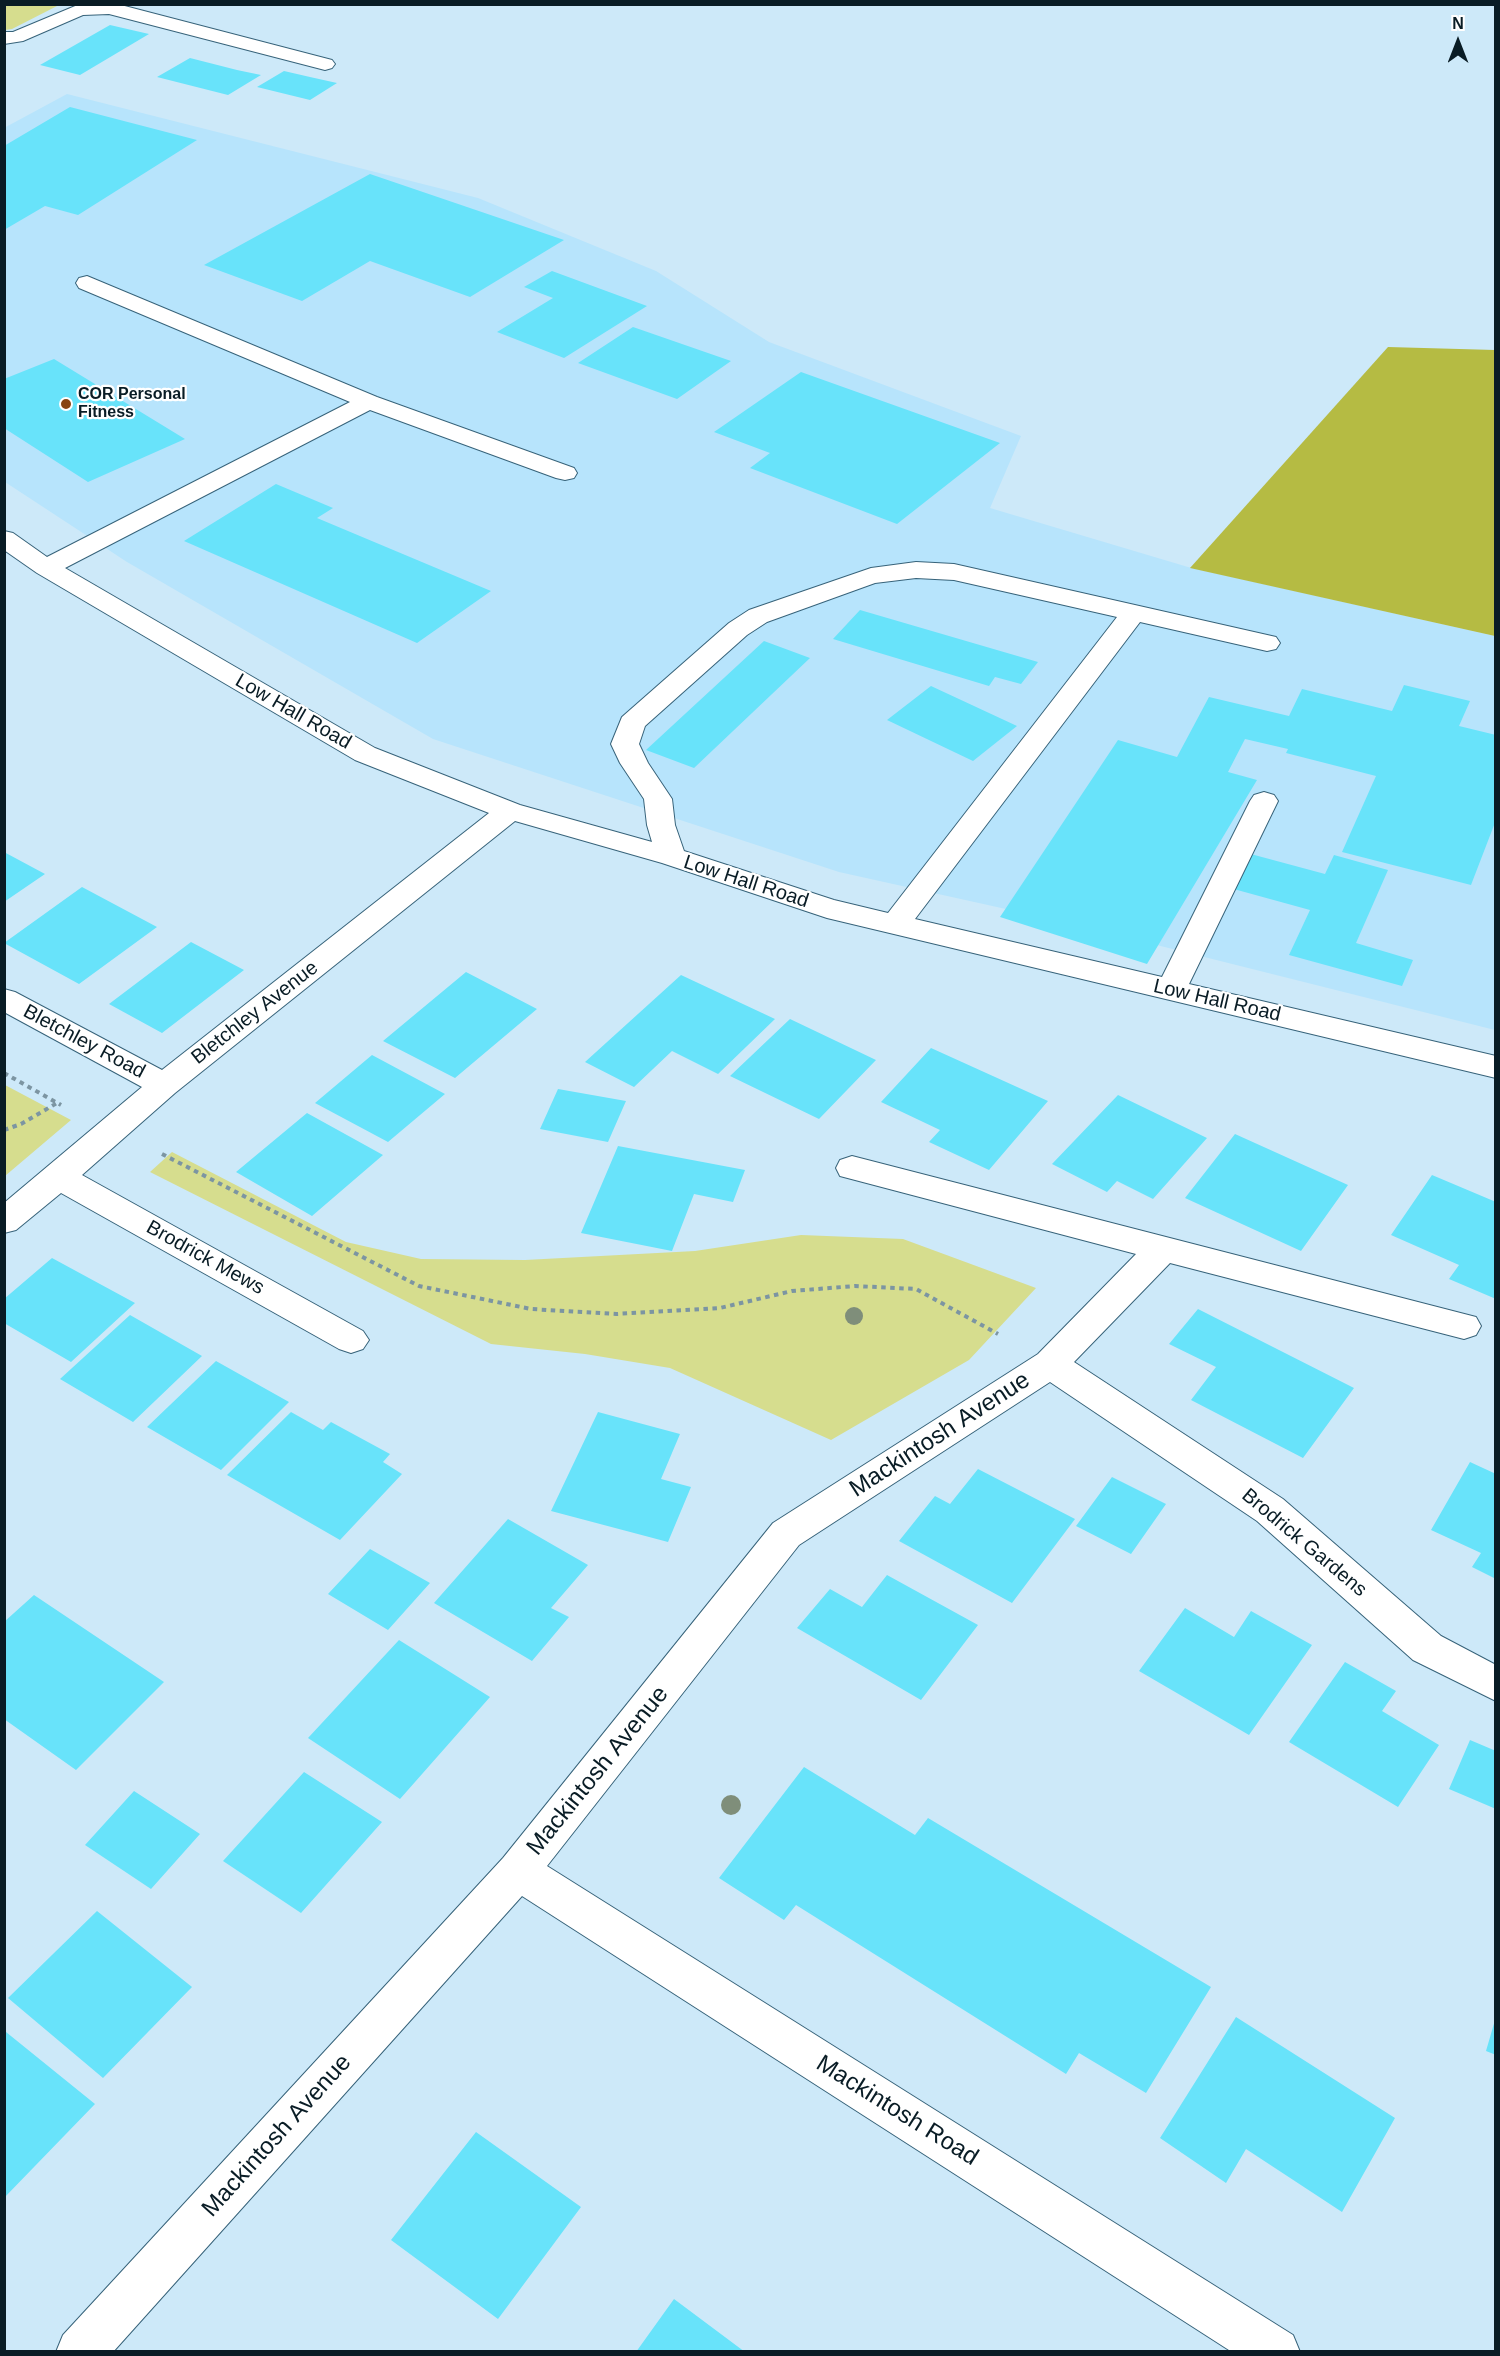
<!DOCTYPE html>
<style>
body{margin:0}
#map{position:relative;width:1500px;height:2356px;overflow:hidden;background:#cde9f9;font-family:Arial,sans-serif}
canvas{display:block}
.frame{position:absolute;inset:0;border:6px solid #091c25;pointer-events:none}
.north{position:absolute;left:1428px;top:12px;width:60px;height:60px;-webkit-text-stroke:4px #fff;paint-order:stroke;rotate:0deg;font-size:16px;font-weight:700;line-height:24px;text-align:center;color:#091c25}
.north::after{content:'';display:block;margin:auto;width:21px;height:27px;background:#091c25;clip-path:polygon(50% 0,100% 100%,50% 72%,0 100%)}
</style>
<div id="map">
<canvas width="1500" height="2356"></canvas>
<div class="frame"></div>
<div class="north">N</div>
</div>
<script>
const g = document.querySelector('canvas').getContext('2d');
g.lineJoin = 'round';
function fillPath(path, color) {
  g.fillStyle = color;
  g.fill(path, 'evenodd');
}
function stroke(path, color, width, dash) {
  g.strokeStyle = color;
  g.lineWidth = width;
  g.lineCap = dash ? 'butt' : 'round';
  g.setLineDash(dash || []);
  g.stroke(path);
}
function drawText(font, color, halo, rows, align = 'center') {
  g.font = font + ' Arial,sans-serif';
  g.lineWidth = 4.5;
  g.setLineDash([]);
  g.textBaseline = 'middle';
  g.strokeStyle = halo;
  g.fillStyle = color;
  for (const [text, x, y, turn = 0] of rows) {
    g.save();
    g.translate(x, y);
    g.rotate((+turn || 0) * Math.PI / 180);
    g.textAlign = isNaN(turn) ? turn : align;
    if (halo) g.strokeText(text, 0, 0);
    g.fillText(text, 0, 0);
    g.restore();
  }
}
fillPath(new Path2D(`
 M67 94 478 198 656 271 769 342 1021 436 990 508 1188 567 1495 636V1030L1069 923 839 872 433 739 127 562 5 482 4 128Z`), '#b7e4fc');
fillPath(new Path2D(`
 M5 4H59V5L12 29 5 30Z
 M5 1085 71 1120 5 1176Z
 M172 1152 346 1242 421 1259 525 1260 695 1251 801 1235 903 1239 1036 1288 969 1360 831 1440 670 1368 585 1354 491 1344 150 1172Z`), '#d6dd8e');
fillPath(new Path2D(`
 M1388 347 1495 350V636L1190 568Z`), '#b5bb43');
fillPath(new Path2D(`
 M110 25 149 34 80 75 40 65Z
 M190 58 237 70 261 75 228 95 157 77Z
 M284 71 310 77 337 83 310 100 257 87Z
 M70 107 197 140 78 215 45 206 4 230V146Z
 M370 174 564 240 470 297 370 261 302 301 204 265Z
 M552 271 647 306 564 358 497 332 553 298 524 287Z
 M633 327 731 361 677 399 578 363Z
 M54 359 185 439 88 482 4 428V379Z
 M801 372 1000 443 897 524 750 468 770 453 714 432Z
 M276 484 333 508 317 518 491 591 417 643 184 541Z
 M860 610 1038 662 1021 684 995 677 989 686 833 639Z
 M764 641 810 658 694 768 646 750Z
 M1404 685 1470 701 1459 726 1496 735V820L1471 885 1342 852 1376 776 1286 753 1288 749 1245 739 1228 772 1257 780 1147 964 1000 917 1118 740 1177 757 1209 697 1289 716 1302 689 1392 711Z
 M931 686 1017 726 973 761 887 720Z
 M4 852 45 874 4 902Z
 M1247 853 1325 874 1334 855 1388 870 1356 943 1413 960 1402 986 1289 955 1310 910 1230 888Z
 M82 887 157 927 79 984 4 943Z
 M191 942 244 970 162 1033 109 1004Z
 M466 972 537 1009 455 1078 383 1041Z
 M681 975 775 1019 718 1074 672 1051 634 1087 585 1062Z
 M790 1019 876 1060 819 1119 730 1076Z
 M931 1048 1048 1101 989 1170 929 1142 940 1130 881 1102Z
 M372 1055 445 1094 388 1142 315 1103Z
 M558 1089 626 1101 608 1142 540 1129Z
 M1118 1095 1207 1138 1153 1199 1117 1181 1107 1192 1052 1164Z
 M307 1113 383 1155 312 1216 236 1172Z
 M1235 1134 1348 1185 1301 1251 1185 1198Z
 M618 1146 745 1170 733 1202 694 1194 672 1251 581 1233Z
 M1432 1175 1496 1202V1299L1449 1279 1459 1265 1391 1235Z
 M52 1258 135 1303 71 1362 4 1323V1299Z
 M1198 1309 1354 1388 1303 1458 1191 1400 1216 1367 1169 1344Z
 M130 1315 202 1356 133 1422 60 1379Z
 M216 1361 289 1402 221 1470 147 1427Z
 M291 1412 323 1430 331 1422 390 1454 383 1462 402 1474 340 1540 227 1475Z
 M598 1412 680 1434 661 1479 691 1487 668 1542 551 1511Z
 M1470 1462 1496 1474V1579L1472 1567 1481 1553 1431 1530Z
 M978 1469 1075 1519 1012 1603 899 1541 935 1496 950 1504Z
 M1112 1477 1166 1504 1131 1554 1076 1526Z
 M508 1519 588 1565 551 1608 569 1617 532 1661 434 1603Z
 M370 1549 430 1583 388 1630 328 1594Z
 M887 1575 978 1625 921 1700 797 1628 830 1589 862 1607Z
 M34 1595 164 1682 76 1770 4 1719V1622Z
 M1185 1608 1234 1637 1251 1611 1312 1645 1249 1735 1139 1671Z
 M399 1640 490 1697 400 1799 308 1738Z
 M1345 1662 1396 1691 1382 1711 1439 1745 1398 1807 1289 1742Z
 M1470 1740 1496 1751V1809L1449 1789Z
 M804 1767 915 1835 928 1818 1211 1987 1146 2093 1079 2053 1066 2074 796 1905 784 1920 719 1878Z
 M304 1772 382 1822 301 1913 223 1861Z
 M134 1791 200 1834 151 1889 85 1845Z
 M97 1911 192 1987 103 2078 8 1998Z
 M1236 2017 1395 2118 1342 2212 1246 2149 1226 2183 1160 2138Z
 M1495 2020H1496V2055L1486 2051Z
 M6 2032 95 2104 4 2198V2033Z
 M476 2132 581 2207 498 2319 391 2240Z
 M674 2299 745 2352H636Z`), '#68e3fa');
const minor = new Path2D(`
 M80 4H117L332 60 335 64 332 68 325 70 109 14 83 15 23 41 4 44V32H13Z
 M87 276 377 397 574 468 577 473 574 478 565 480 556 478 370 410 65 568 375 748 520 805 652 842 647 825 644 799 620 763 611 744 622 717 729 623 749 610 871 568 916 562 954 564 1276 637 1280 643 1276 649 1267 651 1140 622 915 919 1162 977 1250 801 1254 795 1264 792 1274 795 1278 801 1189 984 1496 1056V1078L827 918 662 863 515 821 175 1093 82 1175 363 1331 369 1340 363 1349 351 1353 339 1349 61 1193 16 1230 4 1233V1203L142 1087 4 1012V989L15 992 162 1070 489 813 355 760 37 573 4 550V531L13 533 47 557 350 402 79 288 76 283 79 278ZM916 578 954 580 1117 617 888 913 834 900 684 851 675 825 672 799 648 763 639 744 645 726 747 635 767 622 875 583Z
 M852 1156 1476 1317 1481 1326 1476 1335 1464 1339 1170 1263 1074 1362 1283 1499 1441 1636 1496 1665V1701L1413 1660 1257 1521 1050 1382 799 1545 547 1866 1293 2335 1300 2352H1232L522 1896 113 2352H56L63 2335 503 1858 773 1523 1038 1354 1136 1254 840 1176 836 1168 840 1160Z`);
stroke(minor, '#37637a', 2);
stroke(new Path2D(`
 M4 1073 61 1105
 M4 1130 21 1124 57 1103
 M162 1154 419 1286 531 1309 616 1314 720 1308 792 1291 855 1286 916 1289 998 1334`), '#7c95a2', 4, [4.5, 4.5]);
fillPath(minor, '#fff');
g.fillStyle = '#7f8e7a';
for (const [x, y, r] of [
 [854,1316,9],
 [731,1805,10]
]) {
  g.beginPath();
  g.arc(x, y, r, 0, 2 * Math.PI);
  g.fill();
}
for (const [x, y, r, color] of [
 [66,404,6,"#884514"]
]) {
  const dot = new Path2D();
  dot.arc(x, y, r, 0, 2 * Math.PI);
  g.fillStyle = color;
  g.fill(dot);
  stroke(dot, '#fff', 2);
}
drawText('bold 16px', '#091c25', '#fff', [
 ["COR Personal",78,395],
 ["Fitness",78,413]
], 'left');
drawText('20px', '#091c25', '#fff', [
 ["Low Hall Road",293,712,30],
 ["Low Hall Road",746,882,18],
 ["Low Hall Road",1217,1001,13],
 ["Bletchley Avenue",255,1013,-38],
 ["Bletchley Road",84,1042,28],
 ["Brodrick Mews",205,1258,29],
 ["Brodrick Gardens",1304,1543,40]
]);
drawText('24px', '#091c25', '#fff', [
 ["Mackintosh Avenue",940,1435,-33],
 ["Mackintosh Avenue",598,1771,-51],
 ["Mackintosh Road",897,2111,32],
 ["Mackintosh Avenue",277,2136,-48]
]);
</script>
